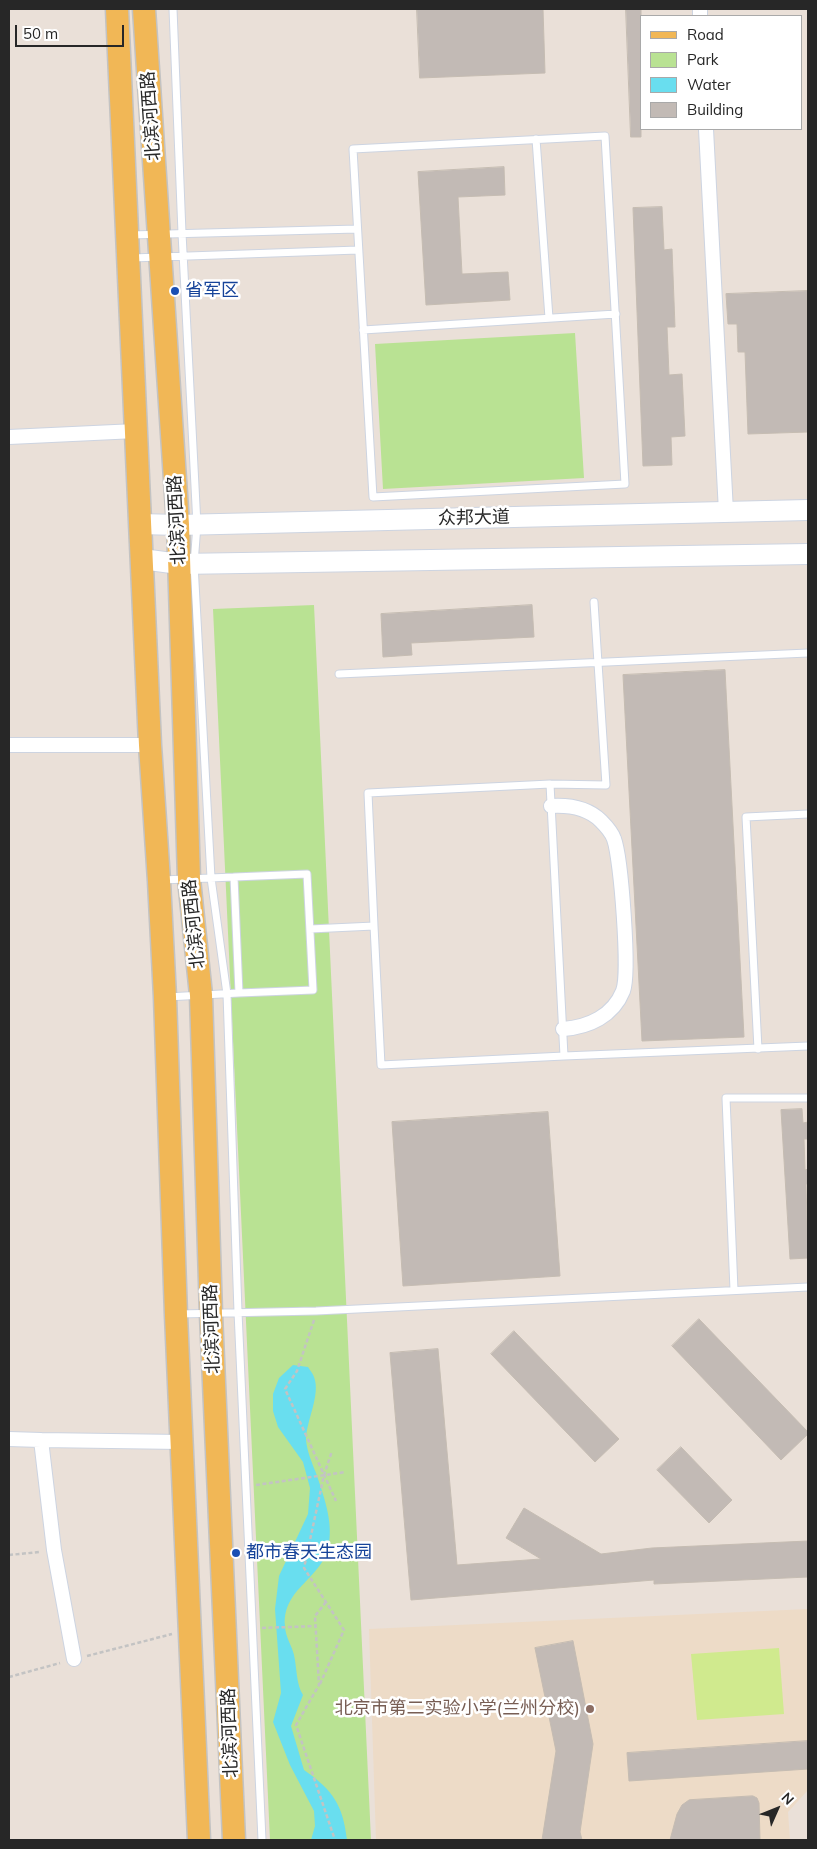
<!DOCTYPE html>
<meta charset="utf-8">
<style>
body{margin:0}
#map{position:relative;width:817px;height:1849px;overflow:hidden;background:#eae0d8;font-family:Mulish,sans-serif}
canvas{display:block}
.frame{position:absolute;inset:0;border:10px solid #272727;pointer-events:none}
.legend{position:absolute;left:640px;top:15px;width:162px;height:115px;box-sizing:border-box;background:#fff;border:1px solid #a9a9a9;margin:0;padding:6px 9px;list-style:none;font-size:15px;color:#272727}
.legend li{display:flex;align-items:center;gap:10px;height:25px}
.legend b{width:25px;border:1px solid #a9a9a9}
.north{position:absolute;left:752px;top:1784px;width:50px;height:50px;-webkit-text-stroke:4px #fff;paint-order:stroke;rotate:46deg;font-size:14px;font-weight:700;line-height:20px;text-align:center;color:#272727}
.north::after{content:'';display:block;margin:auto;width:18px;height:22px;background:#272727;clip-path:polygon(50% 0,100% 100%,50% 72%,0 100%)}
.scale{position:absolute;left:15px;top:25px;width:109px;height:22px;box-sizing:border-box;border:2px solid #272727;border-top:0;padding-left:6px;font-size:15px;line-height:18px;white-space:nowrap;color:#272727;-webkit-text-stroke:4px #fff;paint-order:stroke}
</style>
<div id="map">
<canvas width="817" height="1849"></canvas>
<div class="frame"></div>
<ul class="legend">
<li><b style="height:6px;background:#f1b756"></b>Road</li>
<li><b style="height:14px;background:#b9e293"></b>Park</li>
<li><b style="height:14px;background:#69deef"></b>Water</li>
<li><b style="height:14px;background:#c2bab5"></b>Building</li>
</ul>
<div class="north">N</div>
<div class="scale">50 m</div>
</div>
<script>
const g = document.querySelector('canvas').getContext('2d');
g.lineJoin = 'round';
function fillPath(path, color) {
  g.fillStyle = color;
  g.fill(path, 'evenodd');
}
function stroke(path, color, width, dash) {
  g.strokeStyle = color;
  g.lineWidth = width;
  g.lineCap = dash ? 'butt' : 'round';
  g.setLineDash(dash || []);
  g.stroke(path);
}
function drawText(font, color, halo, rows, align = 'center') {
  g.font = font + ' Mulish,"Noto Sans SC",sans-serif';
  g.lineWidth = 5;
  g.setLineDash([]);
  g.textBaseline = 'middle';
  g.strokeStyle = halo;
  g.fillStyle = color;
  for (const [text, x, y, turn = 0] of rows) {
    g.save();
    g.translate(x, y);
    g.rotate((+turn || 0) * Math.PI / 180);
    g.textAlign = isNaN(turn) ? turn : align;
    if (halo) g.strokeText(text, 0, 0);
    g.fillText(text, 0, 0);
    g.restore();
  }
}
fillPath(new Path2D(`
 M808 1609V1790L788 1812 790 1840H376L369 1629Z`), '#eddbc7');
fillPath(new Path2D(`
 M575 333 584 478 383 489 375 344Z
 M314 605 371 1840H270L213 609Z`), '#b9e293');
fillPath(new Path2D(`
 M779 1648 784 1714 697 1720 691 1654Z`), '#d0ea8e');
fillPath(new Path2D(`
 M293 1365 308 1367C310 1370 313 1374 314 1377 321 1395 306 1421 306 1440 307 1451 312 1463 316 1473 323 1494 333 1520 329 1543 324 1579 282 1587 285 1626 285 1636 292 1646 294 1655 297 1668 296 1684 303 1695L291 1726 304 1770C333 1790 343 1805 347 1840H311L315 1826 314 1811 290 1765 273 1722 281 1693 275 1609 279 1576 308 1514 310 1488 303 1462 278 1427 273 1411V1394L279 1378Z`), '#69deef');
const building = new Path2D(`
 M417 9H543L545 73 420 78Z
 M626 9H641V137H631Z
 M504 167 505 195 458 197 462 274 508 272 510 300 426 305 418 172Z
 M662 207 664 250 672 249 675 327H667L669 375 682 374 685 436 671 437 672 465 643 466 633 208Z
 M807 291 808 432 748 434 745 352H738L737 324H728L726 294Z
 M532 605 534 637 411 643 412 655 383 657 381 614Z
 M725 670 744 1037 642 1041 623 675Z
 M802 1109 803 1123 808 1122V1139H804L805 1170 808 1169V1184H806L808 1258 790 1259 781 1110Z
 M548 1112 560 1276 403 1286 392 1122Z
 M699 1319 808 1432V1434L781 1460 672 1346Z
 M514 1331 619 1439 595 1462 491 1354Z
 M438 1349 457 1565 541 1559 506 1538 524 1508 601 1554 652 1548 808 1541V1577L654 1584V1580L411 1600 390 1353Z
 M681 1447 732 1500 709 1523 657 1470Z
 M573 1641 593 1744 580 1832 582 1840H542L556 1751 535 1648Z
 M808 1741V1769L629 1781 627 1753Z
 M753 1796 757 1798 759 1803 760 1840H670L677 1814 682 1805 689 1800Z`);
fillPath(building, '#c2bab5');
stroke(building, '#c5bcb2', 1);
const lane = new Path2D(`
 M173 9 182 233 197 525 194 564 211 878 227 994 238 1312 262 1840
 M605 136 625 484 373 497 353 149Z
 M536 139 549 318
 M130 235 357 229
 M132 258 358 250
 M363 330 616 314
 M339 674 808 653
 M550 784 606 785 594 602
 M307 874 313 990 239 993 234 877Z
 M162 880 234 877
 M310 929 374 926 381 1065 564 1056 550 784 368 793 374 926
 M167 997 239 993
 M758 1049 746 817 808 814
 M564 1056 808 1046
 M734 1290 726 1098H808
 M179 1314 316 1311 808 1287`);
const street = new Path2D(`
 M700 9V16
 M706 129 726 512
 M9 437 136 431
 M9 745H150
 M551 806C568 805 588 808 601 821 605 825 612 833 614 839 621 858 630 973 623 991 613 1016 589 1027 563 1029
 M9 1439 41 1440
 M74 1659 54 1550 41 1440 181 1442`);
const secondary = new Path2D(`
 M140 524 178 525 808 510
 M142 559 179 564 808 554`);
const primary = new Path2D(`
 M117 9 150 745 159 881 165 997 176 1315 199 1840
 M144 9 178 525 189 879 201 995 211 1314 234 1840`);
stroke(lane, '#cdd4e1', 9);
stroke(street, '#cdd4e1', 16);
stroke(secondary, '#cdd4e1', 22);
stroke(primary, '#c3c3c3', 25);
stroke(new Path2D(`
 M314 1320 297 1371 285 1389 336 1501
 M256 1485 346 1472
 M9 1555 40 1552
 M326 1602 315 1616 319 1685 296 1725 335 1840
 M262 1628 316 1626
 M87 1656 172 1634
 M9 1677 60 1663
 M320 1684 344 1630 304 1568 324 1475 332 1451`), '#c3c3c3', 2.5, [4, 2.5]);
stroke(lane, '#fff', 7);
stroke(street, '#fff', 14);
stroke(secondary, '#fff', 20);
stroke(primary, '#f1b756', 22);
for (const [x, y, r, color] of [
 [175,291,5,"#1a4fb4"],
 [236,1553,5,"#1a4fb4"],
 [590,1709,5,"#8d6e63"]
]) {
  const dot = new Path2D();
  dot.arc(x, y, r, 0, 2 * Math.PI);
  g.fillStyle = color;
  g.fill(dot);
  stroke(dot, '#fff', 2);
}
drawText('18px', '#272727', '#fff', [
 ["北滨河西路",151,116,-94],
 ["众邦大道",474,518,-1],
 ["北滨河西路",177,520,-93],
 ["北滨河西路",194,924,-96],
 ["北滨河西路",212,1329,-92],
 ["北滨河西路",230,1733,-92]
]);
drawText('18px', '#164399', '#fff', [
 ["省军区",185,291],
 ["都市春天生态园",246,1553]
], 'left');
drawText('18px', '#785e54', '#fff', [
 ["北京市第二实验小学(兰州分校)",580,1709]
], 'right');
</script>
